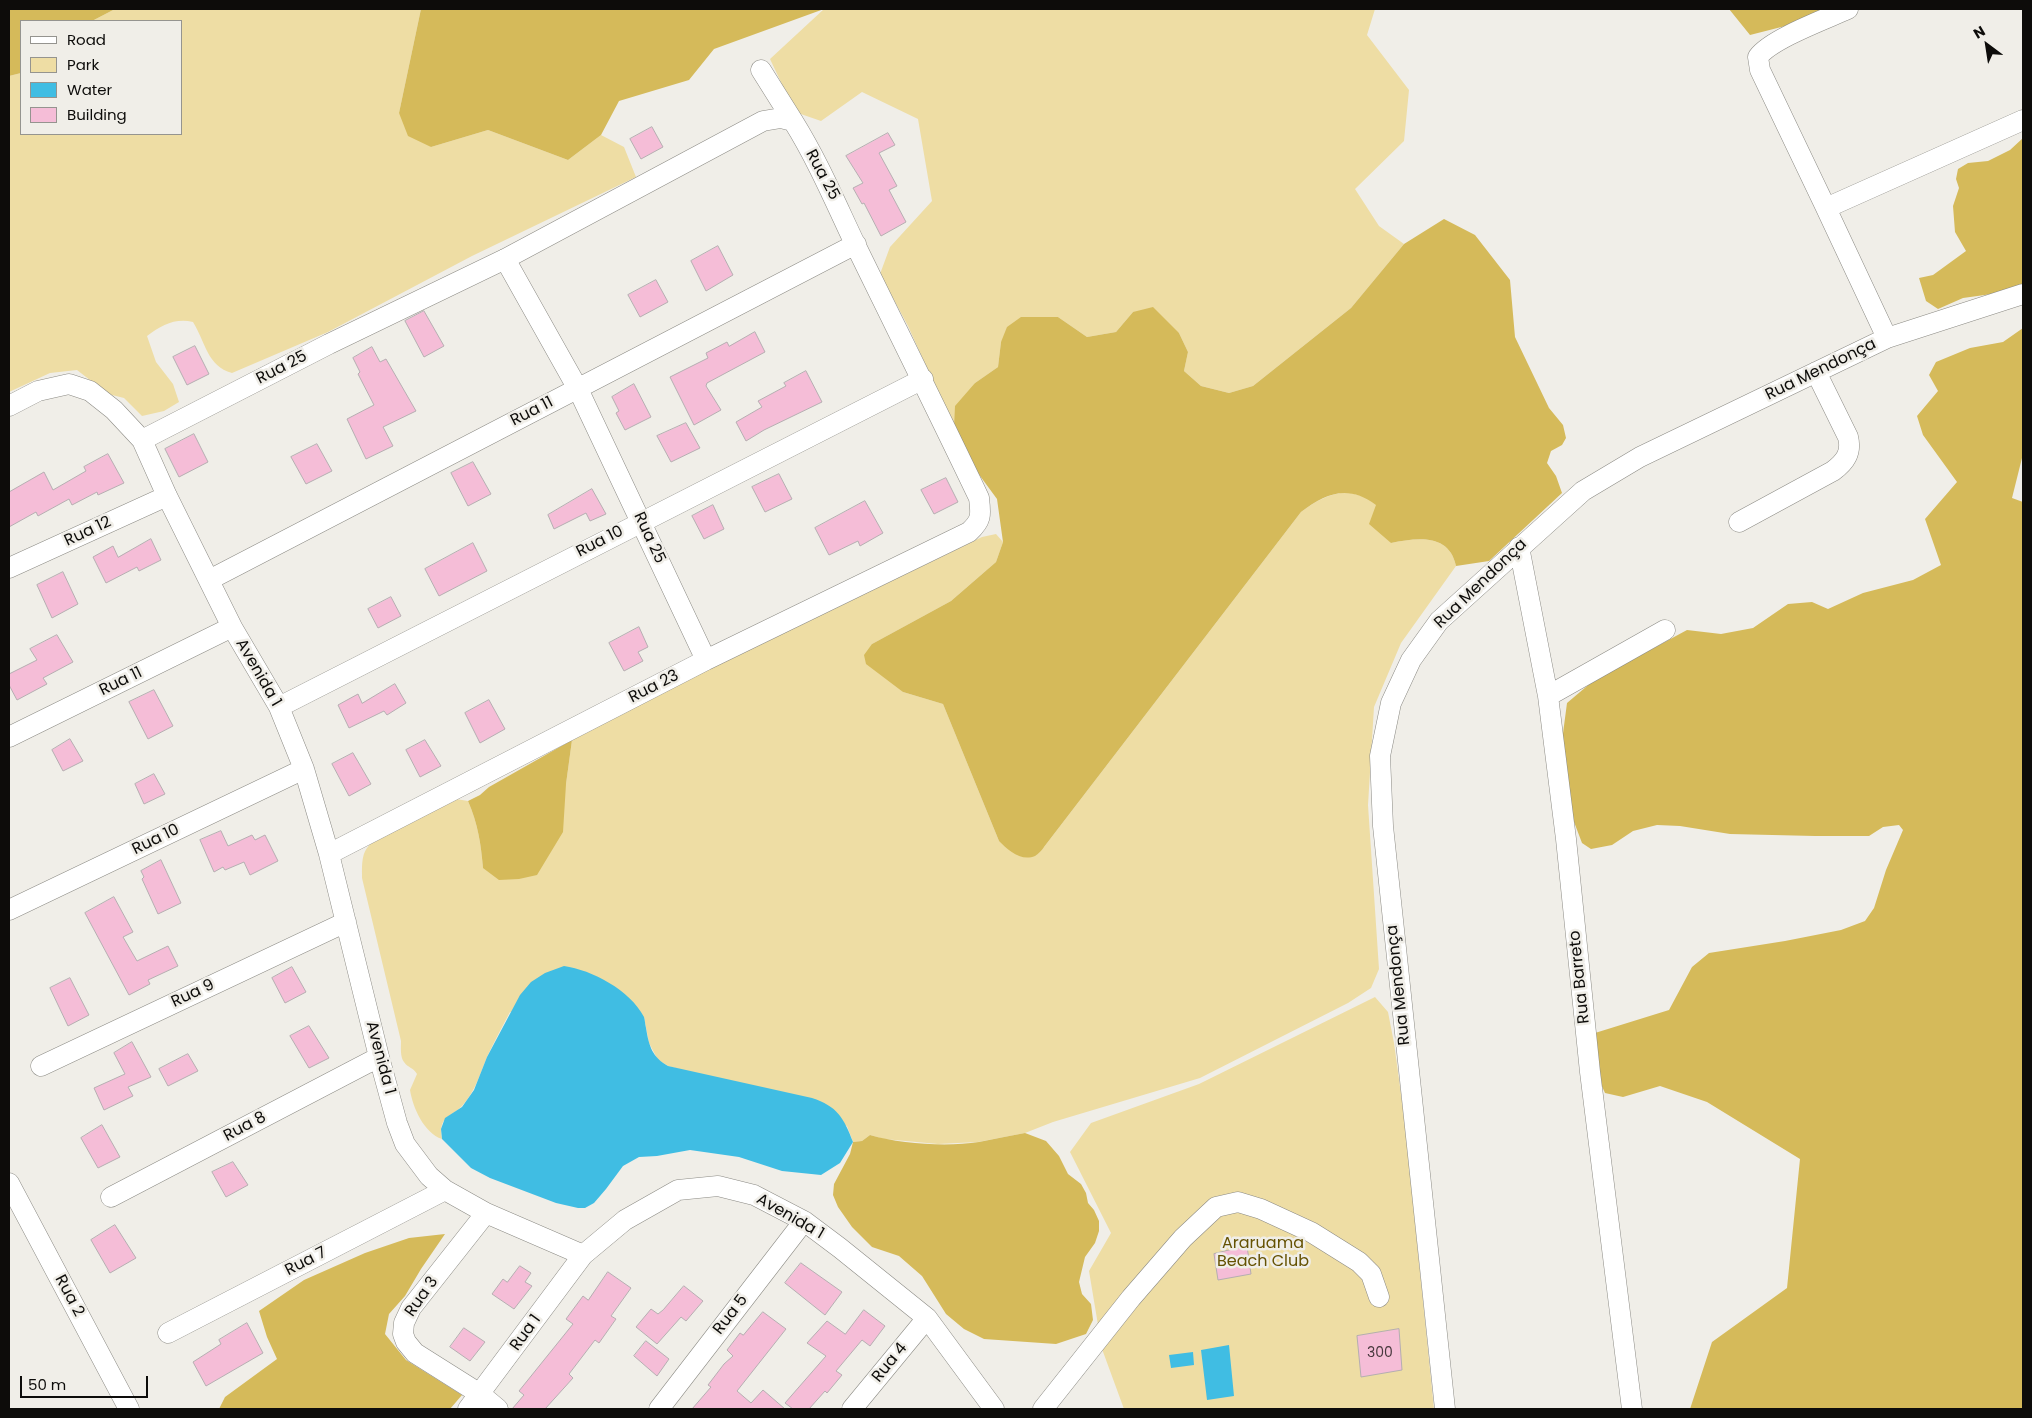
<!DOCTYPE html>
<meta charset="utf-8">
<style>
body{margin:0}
#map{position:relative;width:2032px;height:1418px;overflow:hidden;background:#f0eee8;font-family:Poppins,sans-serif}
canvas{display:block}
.frame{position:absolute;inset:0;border:10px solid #0d0c0a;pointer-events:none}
.legend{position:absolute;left:20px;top:20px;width:162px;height:115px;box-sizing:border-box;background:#f0eee8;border:1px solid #95948f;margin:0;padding:6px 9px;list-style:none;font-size:15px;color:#0d0c0a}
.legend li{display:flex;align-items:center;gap:10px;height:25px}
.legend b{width:25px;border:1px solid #95948f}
.north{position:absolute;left:1962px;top:20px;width:50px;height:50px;-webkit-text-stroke:4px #f0eee8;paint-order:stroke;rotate:329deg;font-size:14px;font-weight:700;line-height:20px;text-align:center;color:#0d0c0a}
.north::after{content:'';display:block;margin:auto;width:18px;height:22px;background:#0d0c0a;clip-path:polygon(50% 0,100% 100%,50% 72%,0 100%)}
.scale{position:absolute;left:20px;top:1376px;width:128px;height:22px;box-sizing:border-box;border:2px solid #0d0c0a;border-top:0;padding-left:6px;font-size:15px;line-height:18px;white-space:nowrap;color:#0d0c0a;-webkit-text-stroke:4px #f0eee8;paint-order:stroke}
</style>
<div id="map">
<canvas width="2032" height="1418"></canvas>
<div class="frame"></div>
<ul class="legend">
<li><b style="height:6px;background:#fff"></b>Road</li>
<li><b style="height:14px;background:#eedda4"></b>Park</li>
<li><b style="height:14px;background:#40bde3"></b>Water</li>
<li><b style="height:14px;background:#f5bdd7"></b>Building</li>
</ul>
<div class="north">N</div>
<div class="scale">50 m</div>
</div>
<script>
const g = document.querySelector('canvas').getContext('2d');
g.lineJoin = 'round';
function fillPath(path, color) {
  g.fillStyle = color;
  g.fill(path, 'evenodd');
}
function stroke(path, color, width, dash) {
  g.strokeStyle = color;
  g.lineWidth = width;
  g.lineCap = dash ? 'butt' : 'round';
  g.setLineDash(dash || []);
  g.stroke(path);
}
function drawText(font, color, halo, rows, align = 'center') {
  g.font = font + ' Poppins,sans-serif';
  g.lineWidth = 5;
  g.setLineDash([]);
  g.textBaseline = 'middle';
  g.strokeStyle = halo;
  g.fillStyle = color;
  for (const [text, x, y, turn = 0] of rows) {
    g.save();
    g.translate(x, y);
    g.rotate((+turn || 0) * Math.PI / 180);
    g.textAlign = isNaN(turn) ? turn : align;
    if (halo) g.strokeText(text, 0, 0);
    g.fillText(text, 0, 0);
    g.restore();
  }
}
fillPath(new Path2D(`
 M115 9H421L399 113 431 147 488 130 568 160 601 135 624 147 636 177 472 256 328 332 232 373C207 366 206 343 193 322 175 318 162 325 147 336L156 362 173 384 179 402 164 411 142 416 124 398 108 394 77 370 50 373 9 392V76L21 73V134H181V21H92Z
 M824 9H1375L1367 35 1409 90 1404 141 1355 189 1379 226 1404 244 1351 308 1253 386 1229 393 1201 386 1184 371 1188 352 1179 333 1133 312 1116 332 1087 337 1058 317 1001 342 998 367 975 383 954 428 908 326 880 274 890 247 932 201 918 119 862 92 821 121 795 112 770 59Z
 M1347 492 1366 497 1376 504 1391 543C1417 538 1449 533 1456 566L1401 643 1374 707 1368 805 1379 969 1371 988 1348 1003 1200 1078 1053 1122 1025 1133 978 1142 938 1144 884 1139 870 1135 862 1141 853 1142 847 1126 701 1075 668 1066 658 1060 649 1043 644 1017 510 1012C502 1027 494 1042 487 1057 480 1074 475 1092 462 1106 450 1118 438 1116 442 1139 424 1133 413 1108 410 1090L417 1074C413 1067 408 1068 404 1062 400 1057 401 1047 401 1041L362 878C362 869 361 856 367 848 379 831 435 809 456 799L468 801C478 824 481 844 483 868L566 784 572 740 679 684 982 537 996 534 1003 542 996 562 951 601 872 644 903 692 943 704 999 841 1044 847 1301 512C1316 501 1328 494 1347 492Z
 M1375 997 1388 1012 1394 1043 1405 1123 1434 1409H1124L1102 1349 1089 1271 1111 1233 1070 1152 1091 1123 1199 1084Z`), '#eedda4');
fillPath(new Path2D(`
 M9 9H115L92 21H21V73L9 76Z
 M421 9H824L714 49 689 80 619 101 601 135 568 160 488 130 431 147 408 136 399 113Z
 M1729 9H1823L1793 24 1750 35Z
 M2023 138V285L1999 293 1963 298 1938 309 1926 301 1919 278 1933 275 1966 251 1955 232 1953 206 1959 188 1956 179 1958 169 1968 163 1988 161 2010 150Z
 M1444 219 1475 235 1510 280 1515 337 1549 408 1563 425 1566 438 1562 445 1551 451 1547 463 1556 476 1562 493 1489 561 1456 566C1449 533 1417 538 1391 543L1369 524 1376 505C1348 484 1326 493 1301 512L1044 847C1042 850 1038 854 1035 856 1021 862 1008 850 999 841L943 704 903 692 866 664 864 655 872 644 951 601 996 562 1003 542 997 499 972 465 954 428 955 406 975 383 998 367 1001 342 1007 327 1021 317H1058L1087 337 1116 332 1133 312 1153 307 1179 333 1188 352 1184 371 1201 386 1229 393 1253 386 1351 308 1404 244Z
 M2023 328V454L2012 498 2023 502V1409H1690L1712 1342 1787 1288 1800 1159 1707 1102 1660 1086 1623 1097 1605 1093 1596 1073 1595 1033 1669 1010 1692 967 1709 953 1785 941 1841 930 1865 921 1874 908 1886 870 1903 830 1899 825 1883 827 1869 836H1815L1730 834 1680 826 1657 825 1633 831 1612 845 1591 849 1582 843 1568 806 1560 756 1567 703 1593 681 1687 630 1721 634 1753 628 1788 604 1812 602 1828 609 1863 593 1913 580 1941 565 1925 519 1957 482 1923 435 1917 416 1938 391 1929 375 1936 362 1970 348 2003 342Z
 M572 740 566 784 563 832 537 875 519 879 499 880 483 868C481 844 478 824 468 801L480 795 489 787Z
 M1025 1133 1046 1141 1059 1156 1068 1174 1081 1184 1086 1193 1088 1203 1094 1210 1099 1221V1231L1095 1243 1085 1257 1079 1282 1082 1294 1091 1304 1093 1320 1086 1334 1056 1344 984 1339 964 1329 946 1314 922 1276 899 1256 872 1247 852 1227 838 1207 833 1195 834 1184 850 1154 853 1142 862 1141 870 1135C901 1144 947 1147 979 1142 994 1139 1009 1136 1025 1133Z
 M445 1234 421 1269 405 1296 389 1314 385 1334 406 1360 462 1395 450 1409H219L225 1397 277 1359 267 1337 259 1311 304 1280 365 1253 409 1238Z`), '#d5ba5a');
fillPath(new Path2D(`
 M564 966C592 970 630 990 644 1017 645 1020 645 1024 646 1028 649 1046 652 1057 668 1066L812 1098C837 1106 844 1118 853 1142L840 1163 821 1175 782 1171 739 1157 690 1150 657 1156 639 1157 623 1166 606 1189 594 1203 585 1208H578L556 1203 490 1178 471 1168 442 1139 441 1129 445 1118 462 1107 474 1090 487 1057 520 995 531 982 545 973Z
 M1229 1345 1234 1396 1207 1400 1201 1350Z
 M1193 1352 1194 1365 1171 1368 1169 1355Z`), '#40bde3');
const building = new Path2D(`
 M652 127 663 147 641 159 630 139Z
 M888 133 895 145 879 153 897 186 889 190 906 222 881 236 864 203 862 204 853 188 863 183 846 156Z
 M718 246 733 275 706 291 691 261Z
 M656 280 668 302 640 317 628 295Z
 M424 311 444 346 424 357 405 321Z
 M755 332 765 352 707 383 706 386 721 410 694 425 670 377 708 358 706 353 727 342 729 346Z
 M195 346 209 374 187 385 173 357Z
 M372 347 380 362 386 359 416 411 383 427 393 446 366 459 347 419 374 405 358 374 360 372 353 358Z
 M806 371 822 402 764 430 746 441 736 422 762 407 758 401 786 386 784 383Z
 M634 384 651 417 625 430 616 413 619 411 612 397Z
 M686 423 700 448 671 462 657 436Z
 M194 434 208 462 179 477 165 449Z
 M317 444 332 471 306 484 291 457Z
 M108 454 124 483 98 495 97 492 72 505 69 499 38 516 36 512 9 527V492L44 472 53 490 86 471 84 467Z
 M473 462 491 494 468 506 451 473Z
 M779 474 792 499 765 512 752 487Z
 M946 478 958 502 934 514 921 490Z
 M592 489 606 514 590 521 586 513 554 529 548 515Z
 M865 501 883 533 860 546 858 541 829 555 815 528Z
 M713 505 724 529 704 539 692 516Z
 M151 539 161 560 139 571 137 567 106 583 93 557 113 546 118 557Z
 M473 543 487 571 439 596 425 569Z
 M63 572 78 604 52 618 37 585Z
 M391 597 401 616 378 628 368 609Z
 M639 627 648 647 638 652 643 661 624 671 609 643Z
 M57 635 73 662 43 678 47 684 17 700 9 685V674L37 660 30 649Z
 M395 684 406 703 387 715 384 711 349 728 338 705 358 694 362 703Z
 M154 690 173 726 148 739 129 702Z
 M489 700 505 729 480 743 465 713Z
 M70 739 83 761 63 771 52 750Z
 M425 740 441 766 420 777 406 750Z
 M353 753 371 784 349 796 332 764Z
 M154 774 165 794 144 804 135 784Z
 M221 831 228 846 252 835 255 840 265 835 278 861 250 875 244 862 225 870 223 867 214 872 200 840Z
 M161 860 181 903 158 914 142 879 144 877 141 871Z
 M114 897 133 932 123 937 137 961 168 946 178 966 148 980 150 984 129 995 85 913Z
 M292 967 306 992 285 1003 272 978Z
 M70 978 89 1015 68 1026 50 988Z
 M309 1026 329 1058 309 1068 290 1036Z
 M132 1042 151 1077 128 1087 133 1096 104 1110 94 1088 125 1074 114 1053Z
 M188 1054 198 1071 168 1086 159 1069Z
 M102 1125 120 1157 98 1168 81 1138Z
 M233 1162 248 1185 226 1197 212 1172Z
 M115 1225 136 1258 110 1273 91 1240Z
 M1247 1246 1251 1274 1218 1280 1214 1254Z
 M801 1263 842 1292 825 1315 785 1283Z
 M520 1266 531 1273 525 1282 532 1286 514 1309 492 1294 503 1279 507 1282Z
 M608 1272 631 1288 611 1316 616 1319 599 1343 595 1340 569 1374 573 1378 545 1409H512L524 1395 519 1391 573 1324 566 1319 583 1296 588 1300Z
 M684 1286 703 1301 686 1321 681 1317 657 1344 636 1327 651 1309 658 1314 663 1310Z
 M864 1310 885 1326 870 1346 862 1340 836 1371 842 1375 827 1393 825 1391 809 1409H793L785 1403 826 1356 807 1343 827 1321 845 1334Z
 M763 1312 786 1329 737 1391 751 1403 763 1390 785 1409H692L711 1387 708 1385 724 1364 733 1356 727 1350 740 1333 743 1335Z
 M247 1323 263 1353 206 1386 193 1362 221 1344 219 1340Z
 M464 1328 485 1342 470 1361 450 1347Z
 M1399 1329 1402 1370 1361 1377 1357 1336Z
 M646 1341 669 1359 657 1376 634 1356Z`);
fillPath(building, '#f5bdd7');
stroke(building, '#b5aeb1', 1);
const minor = new Path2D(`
 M1848 9C1826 19 1771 39 1758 57L1760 70 1826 208 2023 120
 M761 70 793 121
 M1826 208 1887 338
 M505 259 578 389 706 660
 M9 406 38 391 69 384 90 391 114 410 142 440 167 496 232 627 279 707 304 769 329 854 379 1057 397 1123 405 1144 429 1176 445 1190 486 1213 583 1255 625 1220 678 1190 718 1186 754 1195 804 1221 840 1248 927 1318 994 1409
 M142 440 329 344 505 259 763 121 781 118 793 121C818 161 836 204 856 246 897 330 939 414 979 498 981 515 982 520 969 532L706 660 329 854
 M1739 522 1833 471C1845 462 1852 453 1848 437L1816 372
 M1519 547 1548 696 1566 839 1590 1072 1632 1409
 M9 568 167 496
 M209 580 856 244
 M1548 696 1665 630
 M279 707 923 379
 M9 737 232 627
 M9 910 304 769
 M41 1066 346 922
 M9 1183 129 1409
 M111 1197 379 1057
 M486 1213 411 1308 404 1323 403 1334 406 1342 415 1353 480 1394 498 1409
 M168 1333 445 1190
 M468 1409 583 1255
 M659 1409 804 1221
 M852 1409 927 1318
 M1043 1409 1131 1298 1183 1238 1216 1207 1238 1202 1261 1209 1311 1232 1359 1262 1371 1274 1379 1297
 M1445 1409 1383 826 1380 756 1391 703 1411 660 1439 621 1583 491 1640 457 1887 338 2023 294`);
stroke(minor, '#8b8a84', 21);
stroke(minor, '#fff', 20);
drawText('14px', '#47383d', null, [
 ["300",1380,1353]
]);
drawText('16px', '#0d0c0a', '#f0eee8', [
 ["Rua 25",822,175,62],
 ["Rua 25",282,368,-27],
 ["Rua Mendonça",1821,370,-26],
 ["Rua 11",532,412,-27],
 ["Rua 12",88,532,-25],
 ["Rua 25",649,538,65],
 ["Rua 10",600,542,-27],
 ["Rua Mendonça",1481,584,-44],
 ["Avenida 1",258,673,60],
 ["Rua 11",121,682,-26],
 ["Rua 23",654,687,-27],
 ["Rua 10",156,840,-26],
 ["Rua Barreto",1580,977,-96],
 ["Rua Mendonça",1399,985,-96],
 ["Rua 9",193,994,-25],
 ["Avenida 1",380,1058,75],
 ["Rua 8",245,1127,-28],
 ["Avenida 1",790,1217,30],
 ["Rua 7",306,1262,-27],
 ["Rua 2",69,1296,62],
 ["Rua 3",422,1297,-55],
 ["Rua 5",731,1315,-52],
 ["Rua 1",526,1333,-54],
 ["Rua 4",890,1363,-51]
]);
drawText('16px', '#655203', '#f0eee8', [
 ["Araruama",1263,1244],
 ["Beach Club",1263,1262]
]);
</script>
